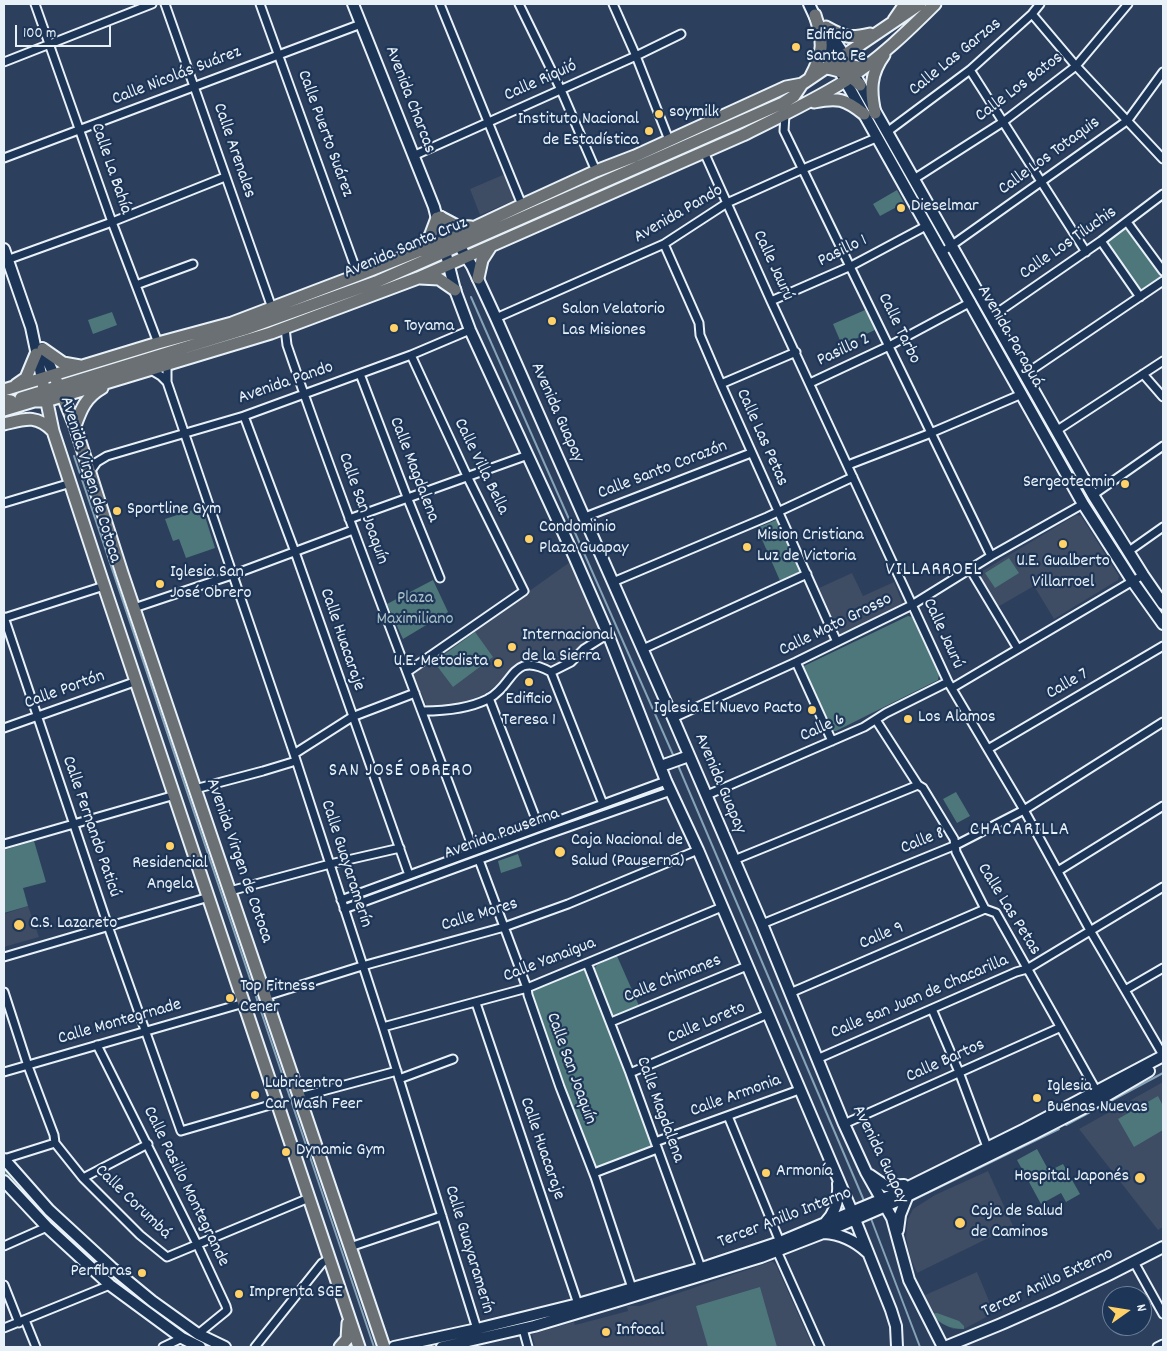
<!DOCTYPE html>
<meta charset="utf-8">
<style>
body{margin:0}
#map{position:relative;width:1167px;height:1351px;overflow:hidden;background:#2c3f5d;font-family:Dekko,sans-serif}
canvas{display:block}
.frame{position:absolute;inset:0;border:5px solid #e8f1f8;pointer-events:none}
.north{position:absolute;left:1102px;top:1286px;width:50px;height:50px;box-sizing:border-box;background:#1d3557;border:1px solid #6e8097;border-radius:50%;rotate:77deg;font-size:14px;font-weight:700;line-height:20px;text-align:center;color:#e8f1f8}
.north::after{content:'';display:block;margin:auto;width:18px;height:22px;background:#ffd166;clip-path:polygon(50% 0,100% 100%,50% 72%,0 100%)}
.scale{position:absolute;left:15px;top:25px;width:96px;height:22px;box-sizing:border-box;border:2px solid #e8f1f8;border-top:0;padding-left:6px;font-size:15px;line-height:18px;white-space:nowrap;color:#e8f1f8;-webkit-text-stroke:4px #1d3557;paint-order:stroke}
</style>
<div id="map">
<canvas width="1167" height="1351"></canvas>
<div class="frame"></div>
<div class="north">N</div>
<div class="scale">100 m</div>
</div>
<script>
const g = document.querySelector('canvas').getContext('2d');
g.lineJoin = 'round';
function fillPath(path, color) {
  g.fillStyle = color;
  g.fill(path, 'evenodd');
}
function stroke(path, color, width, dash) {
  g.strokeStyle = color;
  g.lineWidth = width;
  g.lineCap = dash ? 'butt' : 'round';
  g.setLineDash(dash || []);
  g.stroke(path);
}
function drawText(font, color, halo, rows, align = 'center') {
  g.font = font + ' Dekko,sans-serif';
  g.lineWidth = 4.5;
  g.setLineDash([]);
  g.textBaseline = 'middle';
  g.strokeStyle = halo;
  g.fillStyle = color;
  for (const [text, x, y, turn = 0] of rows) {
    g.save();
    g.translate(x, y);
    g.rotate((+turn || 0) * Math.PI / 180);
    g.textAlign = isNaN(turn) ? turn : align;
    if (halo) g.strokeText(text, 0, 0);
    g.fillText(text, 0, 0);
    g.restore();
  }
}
fillPath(new Path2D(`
 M505 174 515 200 480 215 470 189Z
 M1076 515 1081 516 1119 576 1118 580 1054 619 1034 586 996 608 978 576 979 573Z
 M570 562 602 631 580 645 564 662 547 664 539 661 521 662 511 669 497 685 481 696 461 703 428 709 413 674Z
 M852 573 863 596 894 582 902 602 901 607 840 635 819 588Z
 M28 906 39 937 4 947V914Z
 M1163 1082V1227L1158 1230 1079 1129Z
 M988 1171 1013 1226 917 1273 910 1257 906 1236 908 1219 913 1209 935 1195Z
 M770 1262H773L776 1265 813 1347H535L532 1334 574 1322 575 1325 628 1311 627 1306H640Z
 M977 1272 994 1313 964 1329H953L938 1322 931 1314 923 1296Z`), '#3e4c64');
fillPath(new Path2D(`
 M897 190 904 203 880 216 873 204Z
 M1128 226 1163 275V278L1140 293 1104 242Z
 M865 310 875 330 842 345 833 324Z
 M112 312 117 325 93 334 88 320Z
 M202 507 215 548 186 558 179 539 173 541 165 519Z
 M776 520 780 523 802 569 799 574 781 583 757 528Z
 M1009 558 1019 573 995 588 985 573Z
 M433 580 448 612 403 639 387 604Z
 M908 616 912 617 939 674 938 680 836 731H831L802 670 804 666Z
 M475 632 493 657 453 687 434 662Z
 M956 792 970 816 957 823 943 799Z
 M34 841 46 882 23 888 28 906 4 913V850Z
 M518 854 522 866 501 873 498 861Z
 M617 956 640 1008 616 1017 612 1015 594 969 597 965Z
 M584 970 589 973 651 1142V1147L595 1170 593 1169 531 996 533 989Z
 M1158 1096 1163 1106V1130L1134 1147 1118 1119Z
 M1037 1149 1049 1171 1063 1164 1080 1194 1066 1202 1061 1193 1041 1204 1017 1160Z
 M4 1166 149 1304 148 1305 144 1306 108 1277 46 1221 4 1175Z
 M760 1287 777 1347H708L696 1306Z
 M937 1313 959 1321 964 1326V1329C949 1329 941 1324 931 1314Z`), '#4e777b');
stroke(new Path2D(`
 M471 297 674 757
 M74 456 374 1347
 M677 763 865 1203
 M1066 1125 1163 1073
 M911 1201 1059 1129
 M870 1216 920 1347`), '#86a3b8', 2);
const street = new Path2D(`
 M35 4 112 222 158 343
 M165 4 272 308
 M260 4 358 275
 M440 4 522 205
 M519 4 561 90 596 171
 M613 4 636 56 669 140
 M1032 14 1076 66 1163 159
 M4 62 152 4
 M970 70 1086 252
 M785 114 784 131 991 556
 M887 132 970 70 1032 14 1040 4
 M704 152 771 301 948 682 1024 810 1091 932 1163 1055
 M413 156 636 56 681 34
 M4 158 361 24
 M914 179 1003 122 1076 66 1128 4
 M1127 222 1163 271
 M1101 241 1140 297
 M664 244 699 323 700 335 721 384 837 642
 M941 253 1128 120 1163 72
 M4 261 112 222 225 177
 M136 285 193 264
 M771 301 851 266 926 226
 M991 317 1101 241 1163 194
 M496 318 664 244 727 203 803 169 876 138
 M285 328 287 345C345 515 412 682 474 851
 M167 365V382L294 754 383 1027 477 1329
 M151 370 161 376 167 382
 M360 374 407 497 440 578
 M1143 374 1163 397
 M1024 375 1163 281
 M810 383 889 346 971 302
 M721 384 796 352
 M244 416 295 552 409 875
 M1056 431 1163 361
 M848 465 926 435 1022 394
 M90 472 97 462 107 456 244 416 411 355 470 330
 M1093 495 1163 446
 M4 503 71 483
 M585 517 751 453
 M349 519 528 455
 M1129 551 1163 527
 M970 569 1018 649
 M613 582 767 517 853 477
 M134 608 232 575 353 530
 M4 617 108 926 181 1131 277 1103
 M4 618 104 586
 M643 649 807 574
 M796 662 832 741
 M407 672 524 591 467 476 411 355
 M551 672 603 804
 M952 688 1143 575
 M489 698 539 827
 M423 711C444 711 468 709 488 699 515 685 511 650 551 672L571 662 584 649 608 634
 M673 718 796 662 912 605 991 556 1083 504
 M876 720 918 785 923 788 954 839 956 852 985 909 996 913 1097 1092
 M4 728 137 681
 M988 749 1163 646
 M294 754 352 717 415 693
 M195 789 263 771 296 761
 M707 795 864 727 886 713 948 682
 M4 844 175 795
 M479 860 527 988 528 995 560 1087 595 1177 632 1288
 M734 860 918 785
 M1058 871 1163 806
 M230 891 330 864 400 848
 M341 900 666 781
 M344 909 543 836 671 791
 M762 924 956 845 1024 810 1163 722
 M4 957 209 897
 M587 963 630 1073 701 1268
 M1125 990 1163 968
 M4 992 28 1066 54 1135 55 1143 83 1178 140 1235 167 1257 309 1198
 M790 993 985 909
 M266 996 362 966 504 927 568 904 698 850
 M476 1003 578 1304
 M932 1009 959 1072 987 1147
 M611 1022 747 966
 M383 1027 527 988 722 907
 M97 1045 197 1244 226 1306 227 1310 225 1312 198 1334
 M817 1059 1016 972 1027 969 1163 887
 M4 1072 244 1003
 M630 1073 768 1014
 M399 1079 453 1059
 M300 1097 397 1071
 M728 1116 780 1242
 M844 1124 1059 1028
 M655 1142 799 1090
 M4 1159 55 1143
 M594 1173 657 1149
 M83 1178 148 1144
 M4 1246 47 1227
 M350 1247 442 1216
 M777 1251 820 1347
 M1134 1262 1163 1314
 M4 1285 19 1323
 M25 1320 36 1347
 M4 1328 110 1285
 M523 1329 528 1347
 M163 1347 182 1338
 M255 1347 322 1263 329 1259
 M1157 1347 1163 1344`);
const secondary = new Path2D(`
 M353 4 434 207 455 290 470 330 574 556 608 634 666 781 698 850 768 1014 850 1207 891 1310 896 1326 897 1347
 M809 4 836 62
 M826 27 848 61
 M842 75 1083 504 1133 582 1163 624
 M857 79 1093 495 1143 575 1163 604
 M441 217 472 266 496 318 673 718 762 924 844 1124 866 1172 892 1218 909 1280 943 1347
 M4 249 31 327 42 379
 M42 348 54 375
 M661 766 689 756
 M4 1159 49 1210 112 1268 152 1301 198 1334 225 1347
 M870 1175 886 1186 904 1185
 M4 1181 47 1227 110 1285 182 1338 200 1347
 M825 1223C836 1212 839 1199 838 1184
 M898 1230 900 1215 908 1195
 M824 1233C841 1234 855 1241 867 1252
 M394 1347 477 1329 578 1304 708 1266 780 1242 892 1195 1025 1129 1163 1056
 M442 1347 534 1326 624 1299 761 1257 823 1233 895 1202 1035 1133 1101 1099 1149 1071
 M945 1347C1019 1318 1093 1284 1163 1247`);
const primary = new Path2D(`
 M894 20 905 4
 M826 27C844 37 849 39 870 34
 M833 55 847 65 863 68
 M826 68C841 70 850 75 860 85
 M810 78C824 52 824 43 815 15
 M814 102C838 97 845 99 864 114
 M875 113C870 91 870 74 884 55
 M440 217 457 226 471 227
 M422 251 431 234 437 218
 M420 278 439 279 455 290
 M478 278 482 260 491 246
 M43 349 63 363 80 366
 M54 375 75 426 122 573 384 1347
 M42 379 53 431 102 580 359 1347
 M16 385 26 378 36 354
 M4 390 158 343 232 323 358 275 454 237 522 205 596 171 635 156 786 87 802 84
 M21 398 245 329 376 282 783 103 794 96 802 84 920 4
 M4 400 11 401
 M4 410 34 401H46L271 333 418 278 743 135C777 118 813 101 845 81 878 60 908 31 935 4
 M4 424C25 419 36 414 53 431
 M75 426C81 409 86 397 102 388
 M340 1347 347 1339 348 1323`);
stroke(street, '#e8f1f8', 11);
stroke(secondary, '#e8f1f8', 14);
stroke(primary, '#e8f1f8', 15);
stroke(street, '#1d3557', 7);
stroke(secondary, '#1d3557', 10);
stroke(primary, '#6a7074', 11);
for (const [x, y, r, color] of [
 [796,47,5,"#ffd166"],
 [659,114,5,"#ffd166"],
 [649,131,5,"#ffd166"],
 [901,208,5,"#ffd166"],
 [552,321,5,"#ffd166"],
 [394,328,5,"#ffd166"],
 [1125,484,5,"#ffd166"],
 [117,511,5,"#ffd166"],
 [529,539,5,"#ffd166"],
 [1063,544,5,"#ffd166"],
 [747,547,5,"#ffd166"],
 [160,584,5,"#ffd166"],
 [512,647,5,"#ffd166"],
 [498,663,5,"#ffd166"],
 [529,682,5,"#ffd166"],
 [812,710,5,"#ffd166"],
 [908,719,5,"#ffd166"],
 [170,846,5,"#ffd166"],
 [560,852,6,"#ffd166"],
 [19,925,6,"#ffd166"],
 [230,998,5,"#ffd166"],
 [255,1095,5,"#ffd166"],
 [1037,1098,5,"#ffd166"],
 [286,1152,5,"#ffd166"],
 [766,1173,5,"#ffd166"],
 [1140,1178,6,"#ffd166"],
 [960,1223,6,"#ffd166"],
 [142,1273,5,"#ffd166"],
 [239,1294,5,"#ffd166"],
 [606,1332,5,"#ffd166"]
]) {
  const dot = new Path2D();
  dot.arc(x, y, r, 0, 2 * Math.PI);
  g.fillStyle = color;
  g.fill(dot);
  stroke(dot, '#1d3557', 2);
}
drawText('18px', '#e8f1f8', '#1d3557', [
 ["Edificio",806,37],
 ["Santa Fe",806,58],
 ["soymilk",669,114],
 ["Instituto Nacional",639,121,"right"],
 ["de Estadística",639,142,"right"],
 ["Dieselmar",911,208],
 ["Salon Velatorio",562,311],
 ["Las Misiones",562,332],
 ["Toyama",404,328],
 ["Sergeotecmin",1115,484,"right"],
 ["Sportline Gym",127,511],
 ["Condominio",539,529],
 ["Plaza Guapay",539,550],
 ["Mision Cristiana",757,537],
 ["Luz de Victoria",757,558],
 ["U.E. Gualberto",1063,563,"center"],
 ["Villarroel",1063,584,"center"],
 ["Iglesia San",170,574],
 ["José Obrero",170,595],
 ["Internacional",522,637],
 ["de la Sierra",522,658],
 ["U.E. Metodista",488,663,"right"],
 ["Edificio",529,701,"center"],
 ["Teresa 1",529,722,"center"],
 ["Iglesia El Nuevo Pacto",802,710,"right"],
 ["Los Alamos",918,719],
 ["Caja Nacional de",571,842],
 ["Salud (Pauserna)",571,863],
 ["Residencial",170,865,"center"],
 ["Angela",170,886,"center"],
 ["C.S. Lazareto",30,925],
 ["Top Fitness",240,988],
 ["Cener",240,1009],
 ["Lubricentro",265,1085],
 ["Car Wash Feer",265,1106],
 ["Iglesia",1047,1088],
 ["Buenas Nuevas",1047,1109],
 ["Dynamic Gym",296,1152],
 ["Armonía",776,1173],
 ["Hospital Japonés",1129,1178,"right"],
 ["Caja de Salud",971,1213],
 ["de Caminos",971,1234],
 ["Perfibras",132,1273,"right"],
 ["Imprenta SGE",249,1294],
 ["Infocal",616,1332]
], 'left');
drawText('18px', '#e8f1f8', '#1d3557', [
 ["Calle Las Garzas",956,58,-39],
 ["Calle Nicolás Suárez",177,77,-21],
 ["Calle Riquió",541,82,-24],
 ["Calle Los Batos",1020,88,-37],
 ["Avenida Charcas",409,100,69],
 ["Calle Puerto Suárez",324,134,70],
 ["Calle Arenales",233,151,71],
 ["Calle Los Totaquis",1050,157,-36],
 ["Calle La Bahía",110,169,71],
 ["Avenida Pando",679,215,-30],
 ["Calle Los Tiluchis",1069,244,-35],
 ["Avenida Santa Cruz",406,249,-23],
 ["Pasillo 1",843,252,-26],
 ["Calle Jaurú",772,266,65],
 ["Calle Tarbo",898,329,64],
 ["Avenida Paraguá",1009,337,60],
 ["Pasillo 2",844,351,-25],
 ["Avenida Pando",286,384,-19],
 ["Avenida Guapay",556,413,66],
 ["Calle Las Petas",761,438,66],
 ["Calle Villa Bella",480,467,64],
 ["Calle Magdalena",413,470,69],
 ["Calle Santo Corazón",663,471,-21],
 ["Avenida Virgen de Cotoca",89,480,73],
 ["Calle San Joaquín",362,509,70],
 ["Calle Mato Grosso",836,626,-26],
 ["Calle Jaurú",942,634,65],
 ["Calle Huacaraje",341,640,71],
 ["Calle 7",1068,685,-30],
 ["Calle Portón",65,691,-20],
 ["Calle 6",823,729,-23],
 ["Avenida Guapay",719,784,67],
 ["Calle Fernando Paticú",90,827,71],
 ["Avenida Pauserna",502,835,-20],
 ["Calle 8",923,842,-22],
 ["Avenida Virgen de Cotoca",238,861,71],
 ["Calle Guayaramerín",345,864,72],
 ["Calle Las Petas",1008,910,58],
 ["Calle Mores",480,916,-17],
 ["Calle 9",882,937,-23],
 ["Calle Yanaigua",550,961,-21],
 ["Calle Chimanes",673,980,-22],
 ["Calle San Juan de Chacarilla",920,998,-23],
 ["Calle Montegrnade",120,1023,-16],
 ["Calle Loreto",707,1024,-23],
 ["Calle Bartos",946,1062,-24],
 ["Calle San Joaquín",570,1069,70],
 ["Calle Armonia",736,1097,-20],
 ["Calle Magdalena",659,1110,70],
 ["Calle Huacaraje",541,1149,71],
 ["Avenida Guapay",879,1155,64],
 ["Calle Pasillo Montegrande",185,1187,64],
 ["Calle Corumbá",132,1203,44],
 ["Tercer Anillo Interno",785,1219,-21],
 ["Calle Guayaramerín",468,1250,73],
 ["Tercer Anillo Externo",1048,1284,-25]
]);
drawText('18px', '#aac0c6', '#1d3557', [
 ["Plaza",415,600],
 ["Maximiliano",415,621]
]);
g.letterSpacing = '1px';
drawText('19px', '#e8f1f8', '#1d3557', [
 ["VILLARROEL",934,571],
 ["SAN JOSÉ OBRERO",401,772],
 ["CHACARILLA",1020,831]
]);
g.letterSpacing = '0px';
</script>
